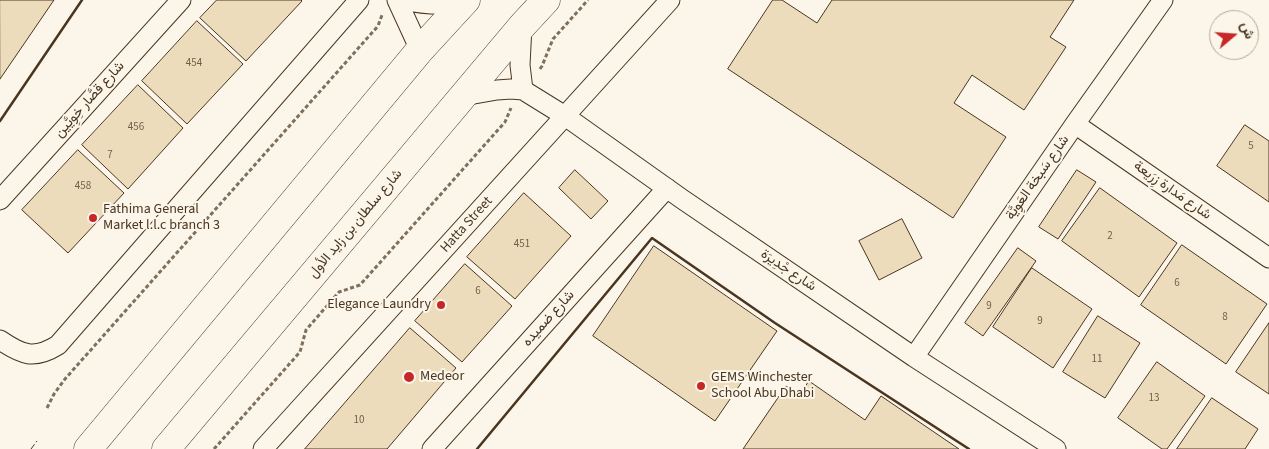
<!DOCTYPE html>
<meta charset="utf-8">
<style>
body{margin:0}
#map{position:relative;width:1269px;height:449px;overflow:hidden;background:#fbf6e9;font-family:"Source Sans 3",Vazirmatn,sans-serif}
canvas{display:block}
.north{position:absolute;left:1209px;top:10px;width:50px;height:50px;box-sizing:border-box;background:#fbf6e9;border:1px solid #b4a999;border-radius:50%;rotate:72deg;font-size:14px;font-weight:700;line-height:20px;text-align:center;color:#4a3520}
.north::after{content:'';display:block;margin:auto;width:18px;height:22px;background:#c62828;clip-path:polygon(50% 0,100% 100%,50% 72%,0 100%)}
</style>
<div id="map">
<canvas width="1269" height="449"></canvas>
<div class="north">ش</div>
</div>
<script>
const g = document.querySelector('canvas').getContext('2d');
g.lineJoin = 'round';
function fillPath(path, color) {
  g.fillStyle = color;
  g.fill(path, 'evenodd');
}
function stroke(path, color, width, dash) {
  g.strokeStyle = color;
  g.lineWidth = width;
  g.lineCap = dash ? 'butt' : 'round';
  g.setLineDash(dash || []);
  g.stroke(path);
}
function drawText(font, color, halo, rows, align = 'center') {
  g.font = font + ' "Source Sans 3",Vazirmatn,sans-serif';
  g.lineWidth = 4;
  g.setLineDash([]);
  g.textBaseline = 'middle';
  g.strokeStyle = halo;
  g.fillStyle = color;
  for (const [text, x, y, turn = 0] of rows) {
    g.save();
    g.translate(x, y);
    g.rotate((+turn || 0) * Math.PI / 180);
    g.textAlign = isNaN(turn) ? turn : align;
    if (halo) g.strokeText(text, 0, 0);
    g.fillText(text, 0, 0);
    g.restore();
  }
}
const building = new Path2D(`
 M0 0H54L0 79Z
 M217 0H301L302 1 246 61 200 18Z
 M773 0H782L817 23 832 0H1074L1050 37 1066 47 1024 110 972 75 954 103 1006 137 953 218 728 69Z
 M197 21 243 64 187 124 142 81Z
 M138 85 183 128 128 189 82 145Z
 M1245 125 1269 141V202L1217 166Z
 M78 150 124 193 68 253 22 210Z
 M575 170 608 201 591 219 559 188Z
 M1077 170 1096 182 1058 239 1039 227Z
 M1100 188 1177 243 1139 297 1062 241Z
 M524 193 571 236 515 299 467 257Z
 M902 219 922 258 879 280 859 241Z
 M1182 245 1267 304 1226 364 1141 305Z
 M654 246 777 331 715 421 593 336Z
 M1018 248 1036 261 983 336 965 323Z
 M465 264 512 306 462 362 415 321Z
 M1032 268 1092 309 1053 368 993 327Z
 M1098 316 1140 343 1105 398 1063 372Z
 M1269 323V394L1236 372Z
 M410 328 456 368 387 449H305Z
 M1157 362 1205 396 1167 449H1162L1118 418Z
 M809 381 865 420 881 396 959 449H743L786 386 800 395Z
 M1212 398 1258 429 1245 449H1177Z`);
fillPath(building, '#ecdcbc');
stroke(building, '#4a3520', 1);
const street = new Path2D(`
 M397 0 420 50
 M405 0C424 5 443 5 463 3
 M522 26 520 65 523 90
 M463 96 497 90 511 89 523 90 565 116 682 199 914 357 1056 449
 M1075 124 1269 258
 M0 200 181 0
 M0 340C22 355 34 360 58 345L359 0
 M914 357 1075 124 1163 0
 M263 449 670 0
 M432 449 667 188`);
const primary = new Path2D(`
 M88 449 420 50 466 0
 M166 449 522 26 546 0`);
stroke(street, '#4a3520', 21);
stroke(primary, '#4a3520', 29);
stroke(new Path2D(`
 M540 69 542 66 553 39 588 0
 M47 408 54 394 65 379 378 26 382 15
 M214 449 300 352 306 330 339 292 360 285 505 122 511 108`), '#7f6f5c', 3, [4, 2.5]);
stroke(street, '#fbf6e9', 19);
stroke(primary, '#fbf6e9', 28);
stroke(new Path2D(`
 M31 449 37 441`), '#4a3520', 1, [6, 2.5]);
stroke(new Path2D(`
 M0 121 82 0
 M477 449 652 238 775 323 969 449`), '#4a3520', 2.5);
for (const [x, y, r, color] of [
 [93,218,5,"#c62828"],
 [441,305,5,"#c62828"],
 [409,377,6,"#c62828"],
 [701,386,5,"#c62828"]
]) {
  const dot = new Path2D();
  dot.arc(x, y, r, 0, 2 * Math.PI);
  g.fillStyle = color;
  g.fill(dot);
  stroke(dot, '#fbf6e9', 2);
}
drawText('11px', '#725f47', null, [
 ["454",194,64],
 ["456",136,128],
 ["5",1251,147],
 ["7",110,156],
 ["458",83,187],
 ["2",1110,237],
 ["451",522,245],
 ["6",1177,284],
 ["6",478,292],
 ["9",989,307],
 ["8",1225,318],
 ["9",1040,322],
 ["11",1097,360],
 ["13",1154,399],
 ["10",359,421]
]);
drawText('14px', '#4a3520', '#fbf6e9', [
 ["شارع قصَّار خِوِيَّين",90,100,-48],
 ["شارع سَبخة العَوِيَّة",1038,178,-55],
 ["شارع مَدارة زِرَيعة",1172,191,35],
 ["شارع سلطان بن زايد الأول",356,224,-50],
 ["Hatta Street",467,225,-48],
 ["شارع جْدِيرَة",788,271,34],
 ["شارع ضميده",549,319,-48]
]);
drawText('14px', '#4a3520', '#fbf6e9', [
 ["Fathima General",103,210],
 ["Market l.l.c branch 3",103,226],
 ["Elegance Laundry",431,305,"right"],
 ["Medeor",420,377],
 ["GEMS Winchester",711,378],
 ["School Abu Dhabi",711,394]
], 'left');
</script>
